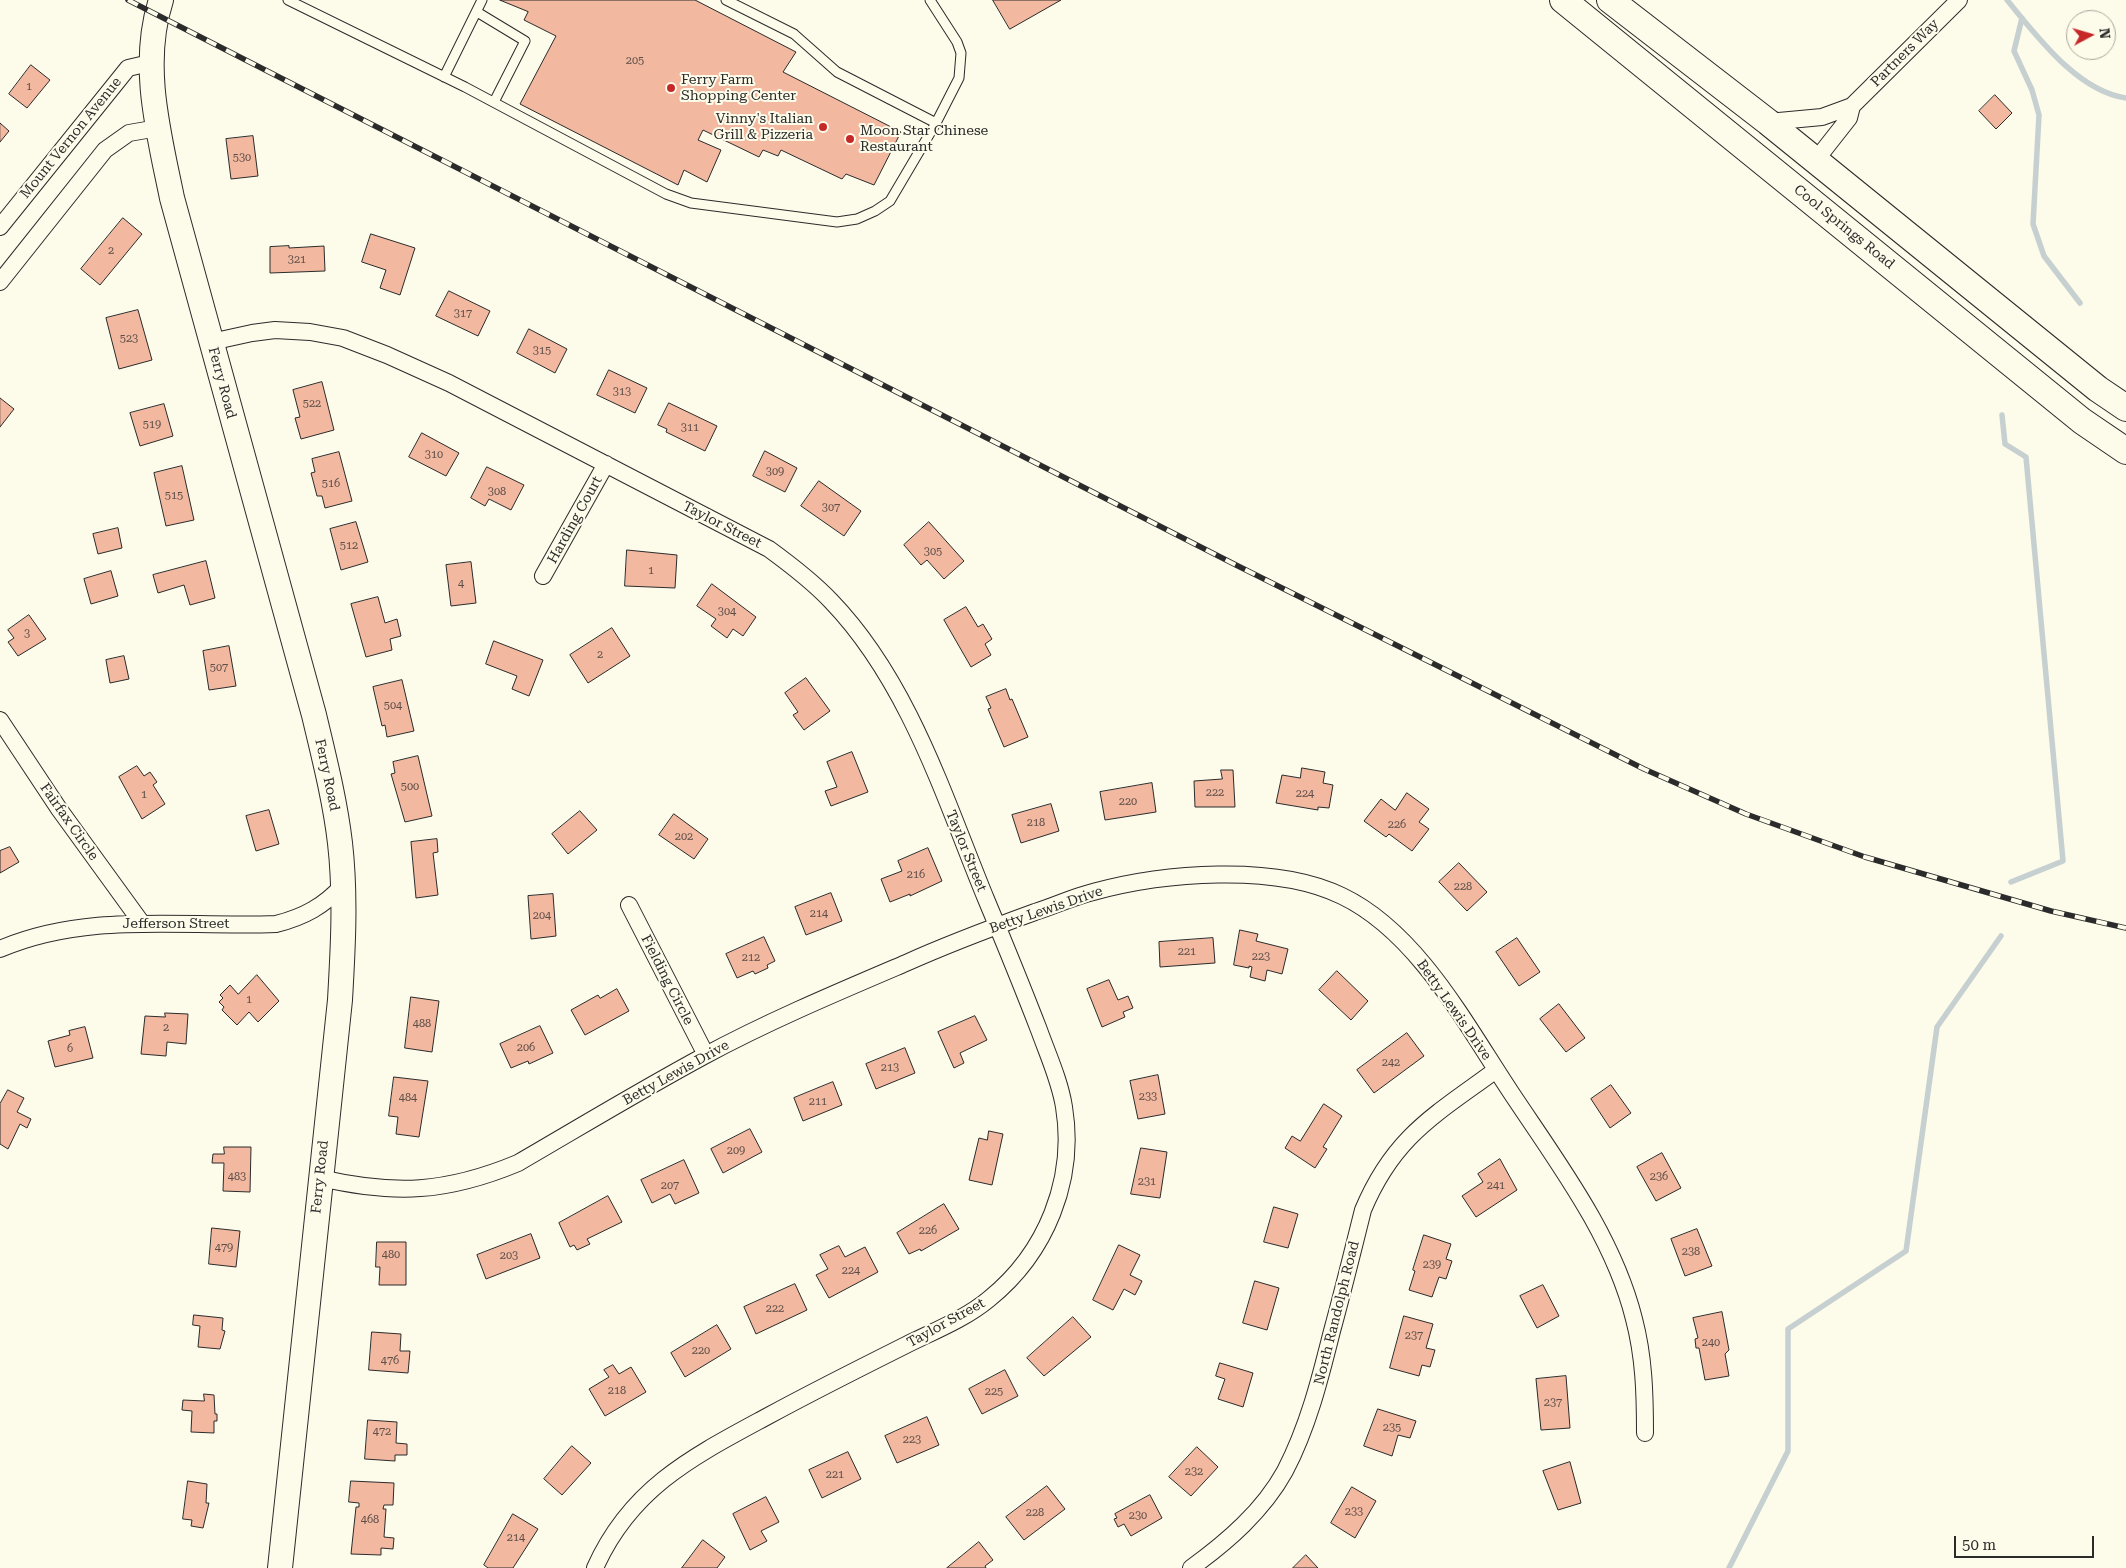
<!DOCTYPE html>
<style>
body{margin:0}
#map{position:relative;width:2126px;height:1568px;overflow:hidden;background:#fdfbea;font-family:"Roboto Serif",serif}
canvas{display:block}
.north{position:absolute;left:2066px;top:10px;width:50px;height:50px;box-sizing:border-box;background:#fdfbea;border:1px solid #a9a89e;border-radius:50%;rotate:84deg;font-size:14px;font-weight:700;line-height:20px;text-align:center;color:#2b2b2b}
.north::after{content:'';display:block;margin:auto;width:18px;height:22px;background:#c62828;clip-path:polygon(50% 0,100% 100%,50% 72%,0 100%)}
.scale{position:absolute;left:1954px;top:1536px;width:140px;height:22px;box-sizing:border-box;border:2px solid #2b2b2b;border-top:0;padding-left:6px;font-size:15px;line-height:18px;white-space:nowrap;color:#2b2b2b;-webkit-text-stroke:4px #fdfbea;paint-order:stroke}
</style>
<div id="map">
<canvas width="2126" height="1568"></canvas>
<div class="north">N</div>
<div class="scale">50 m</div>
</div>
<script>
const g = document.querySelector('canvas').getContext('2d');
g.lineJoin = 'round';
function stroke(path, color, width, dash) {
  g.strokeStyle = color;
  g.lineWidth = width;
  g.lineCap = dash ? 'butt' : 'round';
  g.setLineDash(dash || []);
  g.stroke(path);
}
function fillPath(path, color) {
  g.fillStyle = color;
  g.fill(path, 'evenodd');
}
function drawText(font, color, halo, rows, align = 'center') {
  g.font = font + ' "Roboto Serif",serif';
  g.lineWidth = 4;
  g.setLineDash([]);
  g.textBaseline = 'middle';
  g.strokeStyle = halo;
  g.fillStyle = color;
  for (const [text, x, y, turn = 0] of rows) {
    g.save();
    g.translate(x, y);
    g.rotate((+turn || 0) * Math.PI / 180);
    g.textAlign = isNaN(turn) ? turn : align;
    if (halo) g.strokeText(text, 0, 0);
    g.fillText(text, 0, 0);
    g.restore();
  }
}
stroke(new Path2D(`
 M2007 0C2037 36 2077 91 2126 98
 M2022 18 2014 51 2032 90 2039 115 2033 224 2044 256 2080 303
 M2002 415 2005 444 2026 457 2063 861 2011 882
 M1729 1568 1788 1451V1329L1906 1251 1937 1027 2001 936`), '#c7d0d0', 5.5);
const building = new Path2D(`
 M500 0H695L796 52 783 72 901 132 874 185 846 174 842 179 781 150 778 156 763 150 759 157 703 130 698 140 721 150 707 182 684 170 678 185 520 104 556 36 524 20 528 12Z
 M993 0H1061L1010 29Z
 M31 65 50 80 27 108 9 94Z
 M1995 95 2012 113 1996 129 1979 111Z
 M0 123 9 131 0 142Z
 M253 136 258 176 231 179 226 139Z
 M123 218 142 234 100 285 81 269Z
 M371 234 415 248 400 295 380 288 386 270 362 262Z
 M289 246V248L324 246 325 271 270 273V247Z
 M449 291 490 311 478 336 436 316Z
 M138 310 152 360 119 369 106 318Z
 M529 329 567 349 555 373 517 353Z
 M609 370 647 388 635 413 597 395Z
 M322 382 334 430 301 439 295 418 300 417 293 390Z
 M0 398 14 409 0 427Z
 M669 403 717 426 705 451 666 432 667 429 658 425Z
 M164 404 173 436 140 446 130 413Z
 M422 433 459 453 446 476 409 457Z
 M765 451 797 468 785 492 753 476Z
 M339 452 352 501 325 508 322 496H317L311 473 315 472 312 459Z
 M182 466 194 520 166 526 154 473Z
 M487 467 524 485 511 510 489 499 485 506 471 498Z
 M819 481 861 511 844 536 801 506Z
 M356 522 368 562 341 570 330 529Z
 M929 522 964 561 944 579 927 560 921 565 904 545Z
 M118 528 122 548 98 554 93 534Z
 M627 550 677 555 675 588 625 586Z
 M206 561 215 598 190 605 184 585 158 593 153 575Z
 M471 562 476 603 451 606 446 565Z
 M111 571 118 596 91 604 84 579Z
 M712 584 756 617 743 636 733 629 727 638 711 626 716 619 697 606Z
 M378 597 385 623 397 619 401 636 390 639 392 650 366 657 351 604Z
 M966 607 978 627 983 624 992 639 985 644 991 655 971 667 944 620Z
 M29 615 46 639 18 656 8 642 14 638 8 630Z
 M612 628 630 656 588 683 570 655Z
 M494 641 543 660 529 696 512 689 517 676 486 664Z
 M229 646 236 686 209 690 203 651Z
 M124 656 129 679 110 683 106 660Z
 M806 678 830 711 804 730 793 715 798 712 785 693Z
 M402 680 414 731 387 737 385 725 382 726 373 687Z
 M1006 689 1010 700 1012 699 1028 737 1004 747 988 709 991 708 986 697Z
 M852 752 868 792 831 806 825 791 837 787 827 762Z
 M418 756 432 816 405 822 391 774 395 773 393 762Z
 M137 766 144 776 150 772 157 782 153 785 165 804 142 819 119 777Z
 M1302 768 1325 772 1323 783 1333 785 1329 808 1318 807V810L1276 803 1282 775 1300 778Z
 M1221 770H1233L1235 807H1195L1194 781 1222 779Z
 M1152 783 1156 812 1105 820 1100 792Z
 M1407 793 1429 809 1419 822 1429 829 1412 851 1389 834 1386 837 1364 821 1381 799 1395 810Z
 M1051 804 1059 831 1021 843 1012 815Z
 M269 810 279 844 256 851 246 816Z
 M580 811 597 830 568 854 552 834Z
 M674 814 708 839 694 859 659 835Z
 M437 839 438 852 433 853 438 895 416 898 411 842Z
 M10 847 19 862 0 873V851Z
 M928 848 942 881 910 896V894L890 902 881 879 902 871 898 861Z
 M1459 863 1487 892 1467 911 1439 882Z
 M831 893 842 921 806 935 795 907Z
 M553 894 556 936 531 939 528 896Z
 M1240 930 1258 934 1256 941 1288 949 1282 974 1267 970 1265 981 1250 977 1252 967 1249 966V968L1234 965Z
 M764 937 775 961 767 965 768 968 755 974 753 971 737 978 726 954Z
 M1213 938 1215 963 1160 967 1159 942Z
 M1517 938 1540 972 1519 986 1496 952Z
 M1337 971 1368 1001 1351 1020 1319 990Z
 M257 975 279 1001 258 1022 249 1012 237 1025 222 1010 224 1007 219 1002 223 998 220 995 230 985 238 994Z
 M1109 980 1118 1000 1128 996 1133 1008 1123 1012 1125 1017 1102 1027 1087 989Z
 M617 989 629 1011 585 1035 571 1010 598 995 600 998Z
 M411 997 439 1001 432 1052 405 1048Z
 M1559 1004 1585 1038 1566 1052 1540 1019Z
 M165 1013 188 1014 186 1044 167 1042 166 1056 141 1054 145 1016 165 1017Z
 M975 1016 987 1040 960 1053 964 1063 954 1068 938 1032Z
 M540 1026 553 1053 529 1064 528 1061 511 1068 500 1044Z
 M85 1027 93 1058 55 1067 48 1041 70 1035 69 1031Z
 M1407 1033 1424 1056 1374 1093 1357 1070Z
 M905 1048 915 1073 876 1089 866 1064Z
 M1158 1075 1165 1114 1138 1119 1130 1081Z
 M394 1077 428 1081 419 1137 396 1134 398 1117 389 1116Z
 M833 1082 842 1105 803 1121 794 1098Z
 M1611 1085 1631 1113 1610 1128 1591 1099Z
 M8 1090 24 1098 17 1112 31 1119 27 1128 20 1124 8 1149 0 1144V1104Z
 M1324 1104 1342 1116 1323 1147 1327 1149 1315 1168 1285 1148 1292 1136 1300 1141Z
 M750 1129 762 1152 723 1173 711 1149Z
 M989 1131 1003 1134 992 1185 969 1180 979 1138 987 1140Z
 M224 1147H251L250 1192 223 1191 224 1163H212L213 1154H224Z
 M1141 1148 1167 1152 1160 1198 1131 1194Z
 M1662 1153 1681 1188 1656 1201 1637 1167Z
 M1500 1159 1517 1190 1476 1217 1462 1196 1483 1182 1478 1174Z
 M684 1160 699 1193 675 1204 670 1194 652 1203 641 1180Z
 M608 1196 622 1222 587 1239 590 1244 577 1250 574 1245 570 1247 559 1223Z
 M944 1204 959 1229 921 1251 920 1249 909 1254 897 1233Z
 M1274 1207 1298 1214 1288 1248 1264 1242Z
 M212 1228 240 1231 236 1267 209 1264Z
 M1697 1229 1712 1266 1685 1276 1671 1239Z
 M531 1234 540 1258 486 1279 477 1255Z
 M1424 1235 1451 1244 1446 1259 1452 1261 1446 1279 1439 1277 1432 1297 1409 1290 1415 1271 1413 1270Z
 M377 1242H406V1285H379L380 1267H376Z
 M1119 1245 1140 1255 1130 1275 1142 1281 1135 1295 1124 1289 1113 1310 1093 1300Z
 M839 1246 845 1257 865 1247 878 1272 829 1298 816 1275 828 1269 820 1255Z
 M1255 1281 1279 1288 1267 1330 1243 1323Z
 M795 1284 807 1310 756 1334 744 1307Z
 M1543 1285 1559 1316 1537 1328 1520 1296Z
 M1722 1312 1729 1350 1725 1354 1729 1376 1705 1380 1699 1348H1696L1695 1339 1698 1338 1693 1318Z
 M194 1315 223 1318 222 1330 225 1331 220 1349 198 1347 200 1326 193 1325Z
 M1404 1316 1433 1324 1426 1348 1435 1350 1430 1367 1422 1365 1419 1376 1390 1368Z
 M1073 1317 1091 1337 1044 1376 1027 1358Z
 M717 1325 731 1349 685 1377 671 1353Z
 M372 1332 401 1334 400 1351H410L408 1373 369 1370Z
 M1220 1363 1253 1373 1243 1407 1218 1399 1225 1379 1216 1376Z
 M613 1365 619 1374 631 1367 646 1392 605 1416 589 1389 609 1377 604 1370Z
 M1005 1370 1018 1396 982 1414 969 1389Z
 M1566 1376 1570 1428 1541 1430 1536 1379Z
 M204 1394 214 1395 215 1414H217V1421H214V1433L191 1432 192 1411 182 1410 183 1400 204 1401Z
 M1378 1409 1416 1421 1410 1438 1398 1435 1392 1456 1364 1446Z
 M927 1417 939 1445 897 1463 885 1436Z
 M368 1420 397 1422 396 1443 407 1444V1455H395V1461L365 1459Z
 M572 1446 591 1463 562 1495 544 1479Z
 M1197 1447 1218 1467 1191 1496 1169 1477Z
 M848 1452 861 1479 822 1498 809 1470Z
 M1570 1462 1581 1503 1558 1510 1543 1471Z
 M188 1481 207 1484 206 1503H209L203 1528 191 1526 192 1520 183 1519Z
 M351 1481 394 1483 393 1505H384L383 1509H386L384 1537 394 1538 393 1549 381 1548V1555L351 1554 356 1507H359V1503L349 1502Z
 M1047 1486 1065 1509 1024 1540 1006 1517Z
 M1352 1487 1376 1501 1355 1538 1331 1523Z
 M1150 1495 1162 1518 1131 1536 1124 1524 1118 1527 1114 1519 1117 1518 1115 1514Z
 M766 1497 779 1522 761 1531 767 1541 750 1550 733 1514Z
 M513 1514 538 1529 513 1568H488L484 1565Z
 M703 1540 725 1557 717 1568H682Z
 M979 1542 993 1560 985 1566 986 1568H947Z
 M1306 1555 1318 1568H1293Z`);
fillPath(building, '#f2b8a0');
stroke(building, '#2b2b2b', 1);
const service = new Path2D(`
 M288 0 465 87 666 194 691 203 837 222 857 219 875 211 890 201 936 123 959 78 961 53 957 42 930 0
 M726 0 794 34 837 72 936 123
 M477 12 525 41 494 102
 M444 77 482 0`);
const minor = new Path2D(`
 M1768 122 1822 117 1852 106 1959 0
 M1816 160 1849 118 1852 106
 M0 227 128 68 141 65 151 67
 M0 282 105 150 129 133 158 128
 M211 342 252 333 275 330 310 332 343 338 387 355 449 383 769 549C791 565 812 581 831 601 909 682 944 797 986 899 1004 942 1022 986 1039 1030 1048 1055 1060 1081 1064 1107 1076 1180 1046 1253 989 1299 965 1319 934 1331 906 1345 860 1368 814 1391 768 1416 694 1456 631 1487 595 1568
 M543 576 606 464
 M0 720 59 809 141 922
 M629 905 706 1055
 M0 949C89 911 183 928 276 924 304 917 324 906 343 885
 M320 1178C395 1195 446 1193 518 1163 580 1127 641 1090 704 1056 769 1021 838 992 906 963 948 944 991 928 1035 912 1054 906 1073 897 1093 892 1162 873 1275 863 1342 896 1417 932 1465 1023 1510 1091 1557 1162 1613 1235 1634 1319 1644 1357 1645 1394 1645 1433
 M1191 1568C1227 1542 1263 1511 1285 1471 1308 1427 1320 1379 1332 1331 1343 1291 1353 1250 1363 1210 1394 1136 1435 1115 1496 1070`);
const secondary = new Path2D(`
 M161 0C140 65 159 134 172 198L314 715C324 757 335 800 340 843 346 895 343 948 340 1000L280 1568`);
const primary = new Path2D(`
 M1563 0 2082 421 2126 451
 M1610 0 1768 122 2098 389 2126 408`);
stroke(service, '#2b2b2b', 11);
stroke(minor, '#2b2b2b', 18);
stroke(secondary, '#2b2b2b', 26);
stroke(primary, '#2b2b2b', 28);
stroke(service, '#fdfbea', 9);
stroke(minor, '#fdfbea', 16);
stroke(secondary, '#fdfbea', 24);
stroke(primary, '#fdfbea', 26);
const rail = new Path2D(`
 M128 0 1236 565 1644 769 1746 814 1865 857 2051 911 2126 928`);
stroke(rail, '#2b2b2b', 5.5);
stroke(rail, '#fdfbea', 4, [11]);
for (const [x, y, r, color] of [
 [671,88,5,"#c62828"],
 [823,127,5,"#c62828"],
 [850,139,5,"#c62828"]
]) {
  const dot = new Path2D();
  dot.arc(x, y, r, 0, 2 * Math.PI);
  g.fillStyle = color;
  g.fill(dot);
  stroke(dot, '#fdfbea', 2);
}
drawText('11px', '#5d4e48', null, [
 ["205",635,61],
 ["1",29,87],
 ["530",242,158],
 ["2",111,251],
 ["321",297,260],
 ["317",463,314],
 ["523",129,339],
 ["315",542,351],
 ["313",622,392],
 ["522",312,404],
 ["519",152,425],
 ["311",690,428],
 ["310",434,455],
 ["309",775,472],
 ["516",331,484],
 ["308",497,492],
 ["515",174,496],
 ["307",831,508],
 ["512",349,546],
 ["305",933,552],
 ["1",651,571],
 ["4",461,584],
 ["304",727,612],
 ["3",27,634],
 ["2",600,655],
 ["507",219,668],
 ["504",393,706],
 ["500",410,787],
 ["222",1215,793],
 ["224",1305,794],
 ["1",144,795],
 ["220",1128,802],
 ["218",1036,823],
 ["226",1397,825],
 ["202",684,837],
 ["216",916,875],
 ["228",1463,887],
 ["214",819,914],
 ["204",542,916],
 ["221",1187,952],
 ["223",1261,957],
 ["212",751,958],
 ["1",249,1000],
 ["488",422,1024],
 ["2",166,1028],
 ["206",526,1048],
 ["6",70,1049],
 ["242",1391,1063],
 ["213",890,1068],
 ["233",1148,1097],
 ["484",408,1098],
 ["211",818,1102],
 ["209",736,1151],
 ["483",237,1177],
 ["236",1659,1177],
 ["231",1147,1182],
 ["207",670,1186],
 ["241",1496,1186],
 ["226",928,1231],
 ["479",224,1248],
 ["238",1691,1252],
 ["480",391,1255],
 ["203",509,1256],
 ["239",1432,1265],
 ["224",851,1271],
 ["222",775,1309],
 ["237",1414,1336],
 ["240",1711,1343],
 ["220",701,1351],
 ["476",390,1361],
 ["218",617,1391],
 ["225",994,1392],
 ["237",1553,1403],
 ["235",1392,1428],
 ["472",382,1432],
 ["223",912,1440],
 ["232",1194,1472],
 ["221",835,1475],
 ["233",1354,1512],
 ["228",1035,1513],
 ["230",1138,1516],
 ["468",370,1520],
 ["214",516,1538]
]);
drawText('14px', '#2b2b2b', '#fdfbea', [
 ["Partners Way",1905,53,-45],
 ["Mount Vernon Avenue",71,138,-51],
 ["Cool Springs Road",1844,227,39],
 ["Ferry Road",222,383,75],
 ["Harding Court",575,520,-61],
 ["Taylor Street",722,525,27],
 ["Ferry Road",327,775,78],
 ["Fairfax Circle",69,822,55],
 ["Taylor Street",966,851,68],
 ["Betty Lewis Drive",1046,910,-19],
 ["Jefferson Street",176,924],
 ["Fielding Circle",667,980,63],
 ["Betty Lewis Drive",1454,1010,55],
 ["Betty Lewis Drive",676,1073,-29],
 ["Ferry Road",320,1177,-84],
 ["North Randolph Road",1337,1313,-76],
 ["Taylor Street",946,1323,-29]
]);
drawText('14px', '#2b2b2b', '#fdfbea', [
 ["Ferry Farm",681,80],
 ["Shopping Center",681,96],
 ["Vinny's Italian",813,119,"right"],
 ["Grill & Pizzeria",813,135,"right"],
 ["Moon Star Chinese",860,131],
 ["Restaurant",860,147]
], 'left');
</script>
